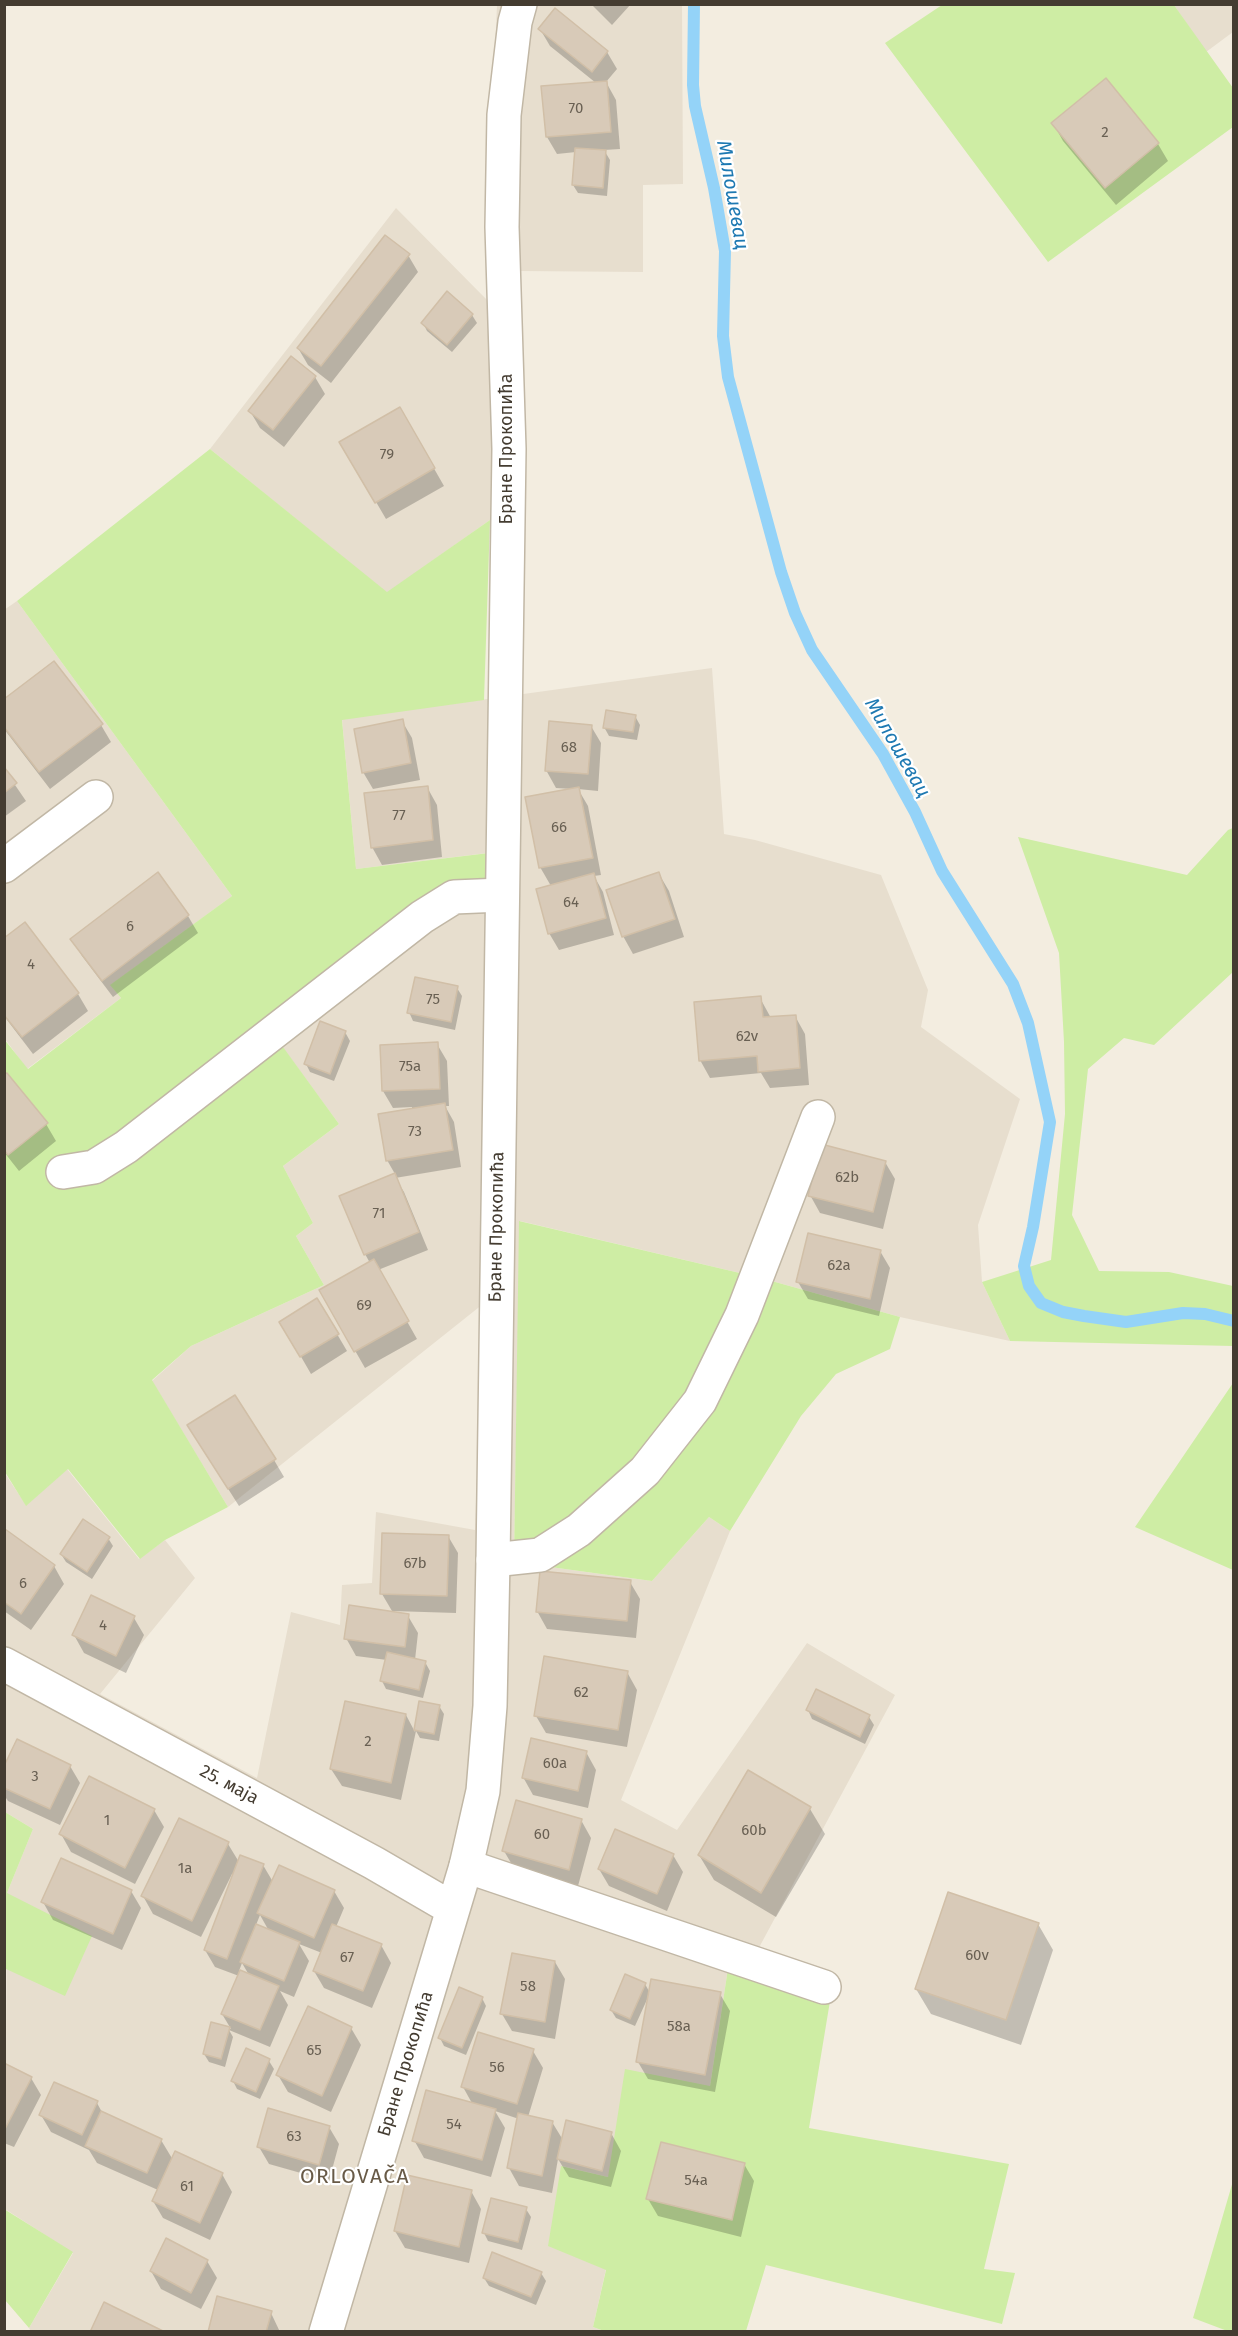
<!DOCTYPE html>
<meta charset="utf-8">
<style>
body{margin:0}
#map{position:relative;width:1238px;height:2336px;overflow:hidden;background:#f3ede0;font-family:"Fira Sans",sans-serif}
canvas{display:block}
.frame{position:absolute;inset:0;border:6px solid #443c31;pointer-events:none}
</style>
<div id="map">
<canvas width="1238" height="2336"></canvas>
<div class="frame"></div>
</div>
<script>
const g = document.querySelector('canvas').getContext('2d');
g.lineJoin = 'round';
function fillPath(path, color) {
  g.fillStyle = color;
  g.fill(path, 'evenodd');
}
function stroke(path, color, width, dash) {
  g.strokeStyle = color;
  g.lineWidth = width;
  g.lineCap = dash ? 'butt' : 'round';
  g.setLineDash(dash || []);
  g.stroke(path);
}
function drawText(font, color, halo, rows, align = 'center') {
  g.font = font + ' "Fira Sans",sans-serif';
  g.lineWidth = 4.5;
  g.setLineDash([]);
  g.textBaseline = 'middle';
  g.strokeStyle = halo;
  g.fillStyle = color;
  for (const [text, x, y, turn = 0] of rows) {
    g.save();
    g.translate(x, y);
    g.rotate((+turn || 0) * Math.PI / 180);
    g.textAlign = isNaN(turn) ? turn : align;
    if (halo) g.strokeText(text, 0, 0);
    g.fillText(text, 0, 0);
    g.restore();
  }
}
fillPath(new Path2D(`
 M497 5H682L683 184 643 185V272L519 271V493L490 520 387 593 210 449 396 208 488 301 485 182 493 97Z
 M1174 5H1233V32L1206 52Z
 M17 601 232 896 111 985 121 998 27 1069 5 1039 4 610Z
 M712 668 724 834 755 840 881 875 928 990 921 1027 1020 1099 978 1225 982 1282 1010 1341 900 1317 761 1278 520 1221 514 1562 652 1581 709 1517 730 1531 621 1800 677 1830 807 1643 895 1695 755 1955 731 1949 710 2086 608 2177 562 2166 606 2269 593 2327 604 2331 31 2332 29 2328 73 2253 5 2209 7 1893 33 1829 5 1812 4 1472 26 1505 67 1469 139 1559 165 1540 195 1578 100 1694 257 1778 291 1612 340 1625 342 1585 372 1583 376 1512 475 1530 483 1304 228 1507 152 1381 191 1346 324 1285 296 1236 313 1223 283 1166 339 1124 283 1048 443 915 488 853 356 869 342 719Z`), '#e7dece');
fillPath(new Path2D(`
 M942 5H1174L1233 88V127L1048 262 885 43Z
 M210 449 387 592 490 520 484 700 342 720 356 869 489 853 487 904 443 915 283 1047 339 1124 283 1166 313 1223 296 1236 324 1285 191 1346 152 1380 228 1507 165 1540 140 1559 68 1469 26 1506 5 1472 4 1039 28 1069 121 998 110 985 232 896 17 601Z
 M1233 828V972L1154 1045 1124 1038 1088 1069 1072 1215 1099 1271 1169 1272 1233 1286V1346L1010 1341 982 1282 1051 1260 1065 1114 1064 1042 1059 953 1018 837 1187 875 1228 830Z
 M519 1221 761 1278 900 1317 890 1349 836 1374 801 1416 730 1531 709 1517 652 1581 514 1562Z
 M1233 1383 1234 1570H1233L1135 1527Z
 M5 1812 33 1829 7 1893 92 1936 65 1996 6 1969 5 1971Z
 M731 1949 831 1995 809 2128 1009 2164 984 2269 1015 2273 1002 2324 766 2265 746 2331H604L593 2327 606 2270 548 2246 561 2166 608 2177 625 2069 710 2086Z
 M1233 2181 1234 2331 1230 2332 1193 2318Z
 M4 2209 73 2252 29 2328 5 2300Z`), '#ceeda4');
fillPath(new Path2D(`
 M591 4H631L612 25Z
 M540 29 607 52 617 69 606 82 616 100 620 149 604 150 610 160 607 196 578 193 573 185 576 152 557 154 547 137 596 83 550 46Z
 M1106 80 1158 144 1168 161 1116 205 1063 141 1053 123Z
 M408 255 418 272 331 383 308 365 298 348Z
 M472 315 477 323 452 352 427 331 423 323Z
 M315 377 325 394 284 447 260 428 250 411Z
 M400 409 444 486 386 519 341 442Z
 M4 701 101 725 111 742 50 789 4 729Z
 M635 716 640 725 637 740 609 736 604 727Z
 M402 721 412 738 420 780 373 789 363 772Z
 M591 726 601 743 598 791 578 789 588 806 601 875 594 876 603 892 614 935 559 950 549 933 551 886 540 867 572 789 556 788 546 770Z
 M4 769 26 801 4 817Z
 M427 787 437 805 442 857 382 865 372 847Z
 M659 874 669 891 684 937 633 954 623 936Z
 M188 916 198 933 113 997 82 956 72 939Z
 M25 924 78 994 88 1011 33 1054 4 1016V940Z
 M457 988 462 996 455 1030 413 1021 409 1012Z
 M760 998 771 1018 795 1016 805 1034 809 1085 770 1088 761 1073 710 1078 700 1060Z
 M345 1032 350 1041 334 1081 310 1072 306 1064Z
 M437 1044 447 1061 449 1106H445L454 1122 461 1167 395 1178 404 1192 428 1250 378 1270 417 1339 365 1368 321 1291 370 1263 365 1254 395 1174 387 1160 412 1109V1107L393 1108 383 1091Z
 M4 1076 46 1124 56 1141 19 1171 4 1152Z
 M885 1162 895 1179 883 1229 820 1213 810 1195Z
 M880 1251 890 1268 879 1316 808 1299 798 1282Z
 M317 1300 347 1351 311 1374 281 1322Z
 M199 1443 274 1460 284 1477 239 1506Z
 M5 1531 54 1566 64 1584 31 1630 4 1611Z
 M448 1536 458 1553 456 1613 392 1611 382 1594Z
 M108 1538 113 1546 92 1579 66 1562 61 1554Z
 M630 1582 640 1599 636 1638 547 1629 537 1611Z
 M408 1616 418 1633 415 1660 425 1662 430 1671 423 1698 386 1689 382 1681 387 1660 356 1656 346 1638Z
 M134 1618 144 1635 126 1673 84 1653 74 1635Z
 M627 1672 637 1690 627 1747 546 1733 536 1716Z
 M420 1703 439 1706 444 1714 439 1741 420 1738 416 1731 401 1800 342 1786 331 1769 406 1715 415 1732Z
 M808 1710 869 1717 874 1725 865 1744 812 1719Z
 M586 1752 596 1770 588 1808 533 1795 523 1777Z
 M70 1766 80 1783 60 1825 8 1801 4 1795V1769Z
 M810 1809 825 1834 776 1917 714 1880 699 1855Z
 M154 1810 164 1827 135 1884 71 1852 61 1834Z
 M581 1820 591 1838 578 1886 514 1868 504 1851Z
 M228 1844 239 1862 263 1865 273 1882 334 1891 344 1908 336 1927 381 1945 391 1963 372 2008 324 1988 314 1971 322 1953 299 1944 309 1961 294 1997 280 1991 288 2005 270 2047 229 2030 233 2037 225 2067 209 2062 204 2054 212 2024 231 2029 222 2014 239 1976 215 1967 205 1950 234 1875 232 1874 201 1937 153 1914 143 1896ZM260 1915 269 1931 256 1925ZM242 1963 249 1975 239 1971Z
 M673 1855 683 1872 667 1911 609 1886 599 1869Z
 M131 1891 141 1908 122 1950 53 1920 43 1902Z
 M1038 1924 1053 1950 1021 2045 931 2014 916 1989Z
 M555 1962 565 1979 555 2039 512 2031 502 2014Z
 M645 1984 650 1993 635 2026 616 2018 611 2010Z
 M720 1994 730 2011 715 2092 648 2079 638 2062Z
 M482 1998 486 2006 466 2055 444 2046 440 2038Z
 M351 2028 361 2045 331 2112 288 2092 278 2075Z
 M533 2051 543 2068 528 2117 552 2122 563 2140 611 2133 621 2151 611 2187 569 2177 558 2159 552 2193 519 2186 509 2168 519 2119 495 2111 505 2128 491 2177 424 2158 414 2140 473 2105 463 2087Z
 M269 2061 274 2069 260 2099 237 2089 233 2081Z
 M4 2065 31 2078 41 2095 14 2147 4 2143Z
 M97 2103 103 2114 161 2140 173 2160 222 2174 232 2192 210 2240 163 2218 153 2201 158 2190 97 2163 89 2150 51 2132 41 2115Z
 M329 2127 339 2144 329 2181 269 2164 259 2147Z
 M744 2164 754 2181 741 2237 658 2216 648 2199Z
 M471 2191 481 2209 469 2263 405 2248 395 2231Z
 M526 2209 531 2217 522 2250 488 2241 484 2233Z
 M207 2261 217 2278 201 2309 161 2289 151 2271Z
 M541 2273 546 2281 536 2305 489 2286 484 2278Z
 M271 2313 280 2332H209Z`), '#0003');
stroke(new Path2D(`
 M694 4 693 85 695 106 714 188 725 251 723 336 728 377 781 572 795 613 812 650 883 754 915 812 942 871 1013 984 1028 1023 1050 1122 1033 1227 1024 1266 1029 1286 1041 1303 1063 1312 1084 1316 1126 1322 1183 1313 1205 1314 1234 1321`), '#94d3f8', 12);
const building = new Path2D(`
 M555 8 608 51 592 72 538 29Z
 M1106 78 1159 143 1105 188 1051 123Z
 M607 81 611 132 546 137 541 86Z
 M575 148 606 150 603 188 572 185Z
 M385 235 410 254 321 366 297 348Z
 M447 291 473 314 447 345 421 323Z
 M291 356 316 376 273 430 248 411Z
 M400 407 435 468 375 503 339 442Z
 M54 661 103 724 39 772 4 727V699Z
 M606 710 636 715 633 732 603 728Z
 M403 719 411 763 362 773 354 729Z
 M549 721 592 725 588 774 545 771Z
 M4 767 17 783 4 793Z
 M428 786 433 840 371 848 364 793Z
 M579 787 593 858 539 868 525 797Z
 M158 872 189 915 102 981 70 939Z
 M659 872 675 919 622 937 606 890Z
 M594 873 606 918 548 934 536 889Z
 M25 922 79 993 22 1037 4 1015V938Z
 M415 977 458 986 451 1022 407 1013Z
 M761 996 763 1017 796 1015 800 1068 758 1072 757 1056 699 1061 694 1002Z
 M320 1021 346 1031 330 1074 304 1064Z
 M438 1042 440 1089 382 1091 380 1045Z
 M7 1073 48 1123 8 1155 4 1150V1074Z
 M445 1103 453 1150 386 1161 378 1114Z
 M821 1144 886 1161 873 1212 808 1196Z
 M395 1173 419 1232 364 1255 339 1196Z
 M808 1233 881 1250 870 1299 796 1282Z
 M374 1259 409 1321 354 1352 319 1290Z
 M317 1298 339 1334 300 1357 279 1322Z
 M235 1395 276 1459 228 1489 187 1425Z
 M83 1519 110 1537 87 1572 60 1554Z
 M5 1529 55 1565 21 1614 4 1602Z
 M382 1533 449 1535 447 1596 380 1594Z
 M540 1571 631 1580 627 1621 536 1612Z
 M91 1595 135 1616 116 1656 72 1635Z
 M349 1605 409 1614 405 1647 344 1639Z
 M387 1652 426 1661 419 1690 380 1681Z
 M544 1656 628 1671 618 1730 534 1716Z
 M816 1689 870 1715 860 1737 806 1710Z
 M345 1701 406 1714 391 1783 330 1769Z
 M419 1701 440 1705 434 1734 414 1730Z
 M531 1738 587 1751 578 1791 522 1778Z
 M17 1739 71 1765 50 1809 4 1788V1766Z
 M748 1770 811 1807 761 1893 698 1855Z
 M89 1776 155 1809 125 1868 59 1834Z
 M516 1800 582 1819 569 1870 502 1851Z
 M179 1818 229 1842 192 1921 141 1896Z
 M615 1829 674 1854 657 1894 598 1869Z
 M240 1855 264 1864 227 1959 204 1950Z
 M61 1858 132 1890 113 1934 41 1902Z
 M279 1865 335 1890 314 1938 257 1913Z
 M948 1892 1039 1923 1006 2020 915 1989Z
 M256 1924 300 1942 284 1981 240 1962Z
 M332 1924 382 1944 363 1991 313 1971Z
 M512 1953 555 1961 545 2022 500 2014Z
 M240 1970 279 1986 260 2030 221 2014Z
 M625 1974 646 1983 630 2019 610 2010Z
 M651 1979 721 1992 705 2075 636 2062Z
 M459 1987 483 1997 462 2048 438 2038Z
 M308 2006 352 2027 322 2096 276 2075Z
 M211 2022 230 2027 221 2059 203 2054Z
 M478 2032 534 2049 517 2104 461 2087Z
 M246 2048 270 2059 256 2092 231 2081Z
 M4 2063 32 2077 4 2131Z
 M54 2082 98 2101 82 2135 39 2115Z
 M426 2090 496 2109 482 2160 412 2141Z
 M268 2108 330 2126 319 2165 257 2147Z
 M101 2111 162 2139 147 2173 85 2146Z
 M518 2113 553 2121 542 2176 507 2168Z
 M566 2120 612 2132 602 2171 557 2159Z
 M661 2142 745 2163 732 2220 646 2199Z
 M175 2151 223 2173 200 2223 152 2201Z
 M407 2175 472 2190 459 2247 394 2231Z
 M491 2198 527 2207 518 2242 482 2233Z
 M166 2238 208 2260 191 2293 150 2271Z
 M492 2252 542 2272 531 2297 483 2278Z
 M217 2296 272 2311 266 2332H208Z
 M104 2302 165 2332H90Z`);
fillPath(building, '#d8cab8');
stroke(building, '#d1bfa7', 1.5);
const minor = new Path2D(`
 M4 866 96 797
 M63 1172 94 1167 126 1147 422 917 454 897 502 895
 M493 1560 540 1555 579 1530 645 1471 700 1401 742 1315 818 1117
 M466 1866 824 1987`);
const tertiary = new Path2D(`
 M4 1664 374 1863 453 1909
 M326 2332 466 1866 483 1791 490 1706 493 1560 509 449 502 227 504 115 515 22 520 4`);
stroke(minor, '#c1b7a5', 36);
stroke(tertiary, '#c1b7a5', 36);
stroke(minor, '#fff', 33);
stroke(tertiary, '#fff', 33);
drawText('15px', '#696053', null, [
 ["70",576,109],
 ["2",1105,133],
 ["79",387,455],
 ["68",569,748],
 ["77",399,816],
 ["66",559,828],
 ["64",571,903],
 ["6",130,927],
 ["4",31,965],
 ["75",433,1000],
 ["62v",747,1037],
 ["75a",410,1067],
 ["73",415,1132],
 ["62b",847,1178],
 ["71",379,1214],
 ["62a",839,1266],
 ["69",364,1306],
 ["67b",415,1564],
 ["6",23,1584],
 ["4",103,1626],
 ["62",581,1693],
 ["2",368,1742],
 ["60a",555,1764],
 ["3",35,1777],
 ["1",107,1821],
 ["60b",754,1831],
 ["60",542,1835],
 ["1a",185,1869],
 ["60v",977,1956],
 ["67",347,1958],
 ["58",528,1987],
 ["58a",679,2027],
 ["65",314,2051],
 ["56",497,2068],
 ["54",454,2125],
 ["63",294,2137],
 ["54a",696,2181],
 ["61",187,2187]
]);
drawText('18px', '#443c31', '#fff', [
 ["Бране Прокопића",507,449,-90],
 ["Бране Прокопића",497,1227,-89],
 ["25. маја",229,1785,28],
 ["Бране Прокопића",406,2064,-73]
]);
drawText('italic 20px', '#1e79b2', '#fff', [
 ["Милошевац",732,195,80],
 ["Милошевац",897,748,60]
]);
g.letterSpacing = '1.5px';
drawText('21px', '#685a47', '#fff', [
 ["ORLOVAČA",355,2177]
]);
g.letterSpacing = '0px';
</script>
